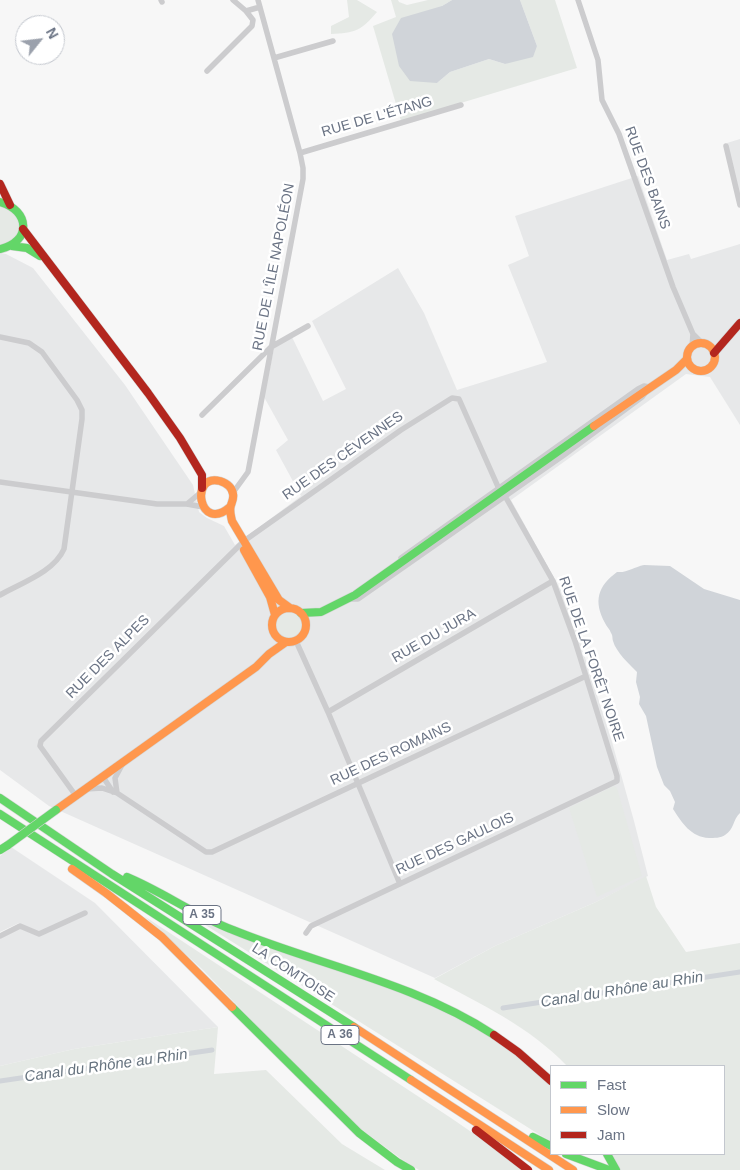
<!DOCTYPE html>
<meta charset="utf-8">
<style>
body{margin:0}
#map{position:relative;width:740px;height:1170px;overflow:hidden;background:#f7f7f7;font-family:Arial,sans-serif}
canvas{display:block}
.legend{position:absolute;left:550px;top:1065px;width:175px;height:90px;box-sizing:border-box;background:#fff;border:1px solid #c3c7ce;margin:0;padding:6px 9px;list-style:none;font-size:15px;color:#6a7384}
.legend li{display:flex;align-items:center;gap:10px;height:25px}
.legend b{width:25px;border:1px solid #c3c7ce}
.north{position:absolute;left:15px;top:15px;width:50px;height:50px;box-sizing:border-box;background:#fff;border:1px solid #c3c7ce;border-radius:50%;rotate:61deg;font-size:14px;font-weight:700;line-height:20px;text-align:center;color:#6a7384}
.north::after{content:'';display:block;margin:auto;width:18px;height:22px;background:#9ba1ac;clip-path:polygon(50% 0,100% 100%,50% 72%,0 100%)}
</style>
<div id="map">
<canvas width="740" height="1170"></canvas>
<ul class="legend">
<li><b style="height:6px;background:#63d668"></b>Fast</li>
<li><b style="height:6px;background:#ff974d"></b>Slow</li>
<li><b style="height:6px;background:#b3261e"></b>Jam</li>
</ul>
<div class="north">N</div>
</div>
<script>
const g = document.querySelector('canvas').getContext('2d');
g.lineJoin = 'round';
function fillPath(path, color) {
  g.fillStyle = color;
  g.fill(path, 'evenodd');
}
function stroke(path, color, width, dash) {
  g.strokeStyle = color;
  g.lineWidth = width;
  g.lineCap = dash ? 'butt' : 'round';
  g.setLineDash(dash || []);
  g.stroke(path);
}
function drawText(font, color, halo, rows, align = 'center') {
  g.font = font + ' Arial,sans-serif';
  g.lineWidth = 5;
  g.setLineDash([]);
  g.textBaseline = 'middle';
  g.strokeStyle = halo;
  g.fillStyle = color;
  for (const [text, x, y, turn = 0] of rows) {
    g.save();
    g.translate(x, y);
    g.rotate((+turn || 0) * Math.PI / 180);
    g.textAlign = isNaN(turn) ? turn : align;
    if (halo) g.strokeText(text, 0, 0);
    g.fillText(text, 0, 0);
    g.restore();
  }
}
fillPath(new Path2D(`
 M740 139V195L727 143Z
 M638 176 667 260 689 254 691 259 740 244V425L710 377 686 374 511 500 567 601 612 742 634 821 648 876 596 902 495 946 435 978 49 806 0 770V253L6 254 33 268 125 385 193 485 199 512 207 518 224 526 235 545 301 496 276 450 288 440 264 397 274 348 292 337 323 401 346 389 312 321 398 268 424 313 457 390 547 362 508 265 529 256 515 216Z
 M11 847 95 903 218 1027 74 1049 0 1066V938L22 927 19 923 0 932V856Z`), '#e7e8e9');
fillPath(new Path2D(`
 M347 0H357L377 12C361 31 355 33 331 34V26L349 17Z
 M391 0H398L399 2 407 5 428 0H452L442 6 437 83 450 72 489 59 505 64 537 46 520 0H555L577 68 401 121 373 26 396 17Z
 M1 204 17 212 21 227 14 242 0 247V205Z
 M275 625a14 14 0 1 1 28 0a14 14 0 1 1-28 0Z
 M614 786 617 788 642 876 597 897 569 808Z
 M646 876 656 907 686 952 740 943V1170H620L612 1154H724V1066H567C530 1027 481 1004 434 979L495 946 596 902Z
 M164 899 421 1000 497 1039 551 1085V1141L540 1135Z
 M144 916 451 1118 496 1149 521 1170H419L400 1158 362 1130 319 1090 203 970Z
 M218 1027 214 1074 266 1070 342 1144 385 1170H0V1066L74 1049Z`), '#e5e9e5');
fillPath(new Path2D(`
 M452 0H520L537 46 533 57 505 64 489 59 450 72 437 83 410 81 399 66 392 34 401 18 442 6Z
 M644 565 670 566 704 589 740 600V813C733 819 734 830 725 835 721 838 714 838 709 838 691 837 682 823 673 809L675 802 670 791 664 785 657 767 646 716 639 704 640 697 636 682 637 672C629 664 616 652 613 641 612 637 613 636 611 633 610 629 606 626 605 623 593 601 598 586 617 572 627 573 634 567 644 565Z`), '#d0d4d9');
stroke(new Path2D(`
 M503 1008 740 972
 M0 1081 212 1050`), '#d0d4d9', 5);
const fast = new Path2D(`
 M0 202C30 210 32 242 0 249
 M12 246 27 248 40 256
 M301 613 321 612 355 595 594 426
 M0 798 112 874 354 1027
 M0 814 411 1080
 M0 850 8 845
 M127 877C163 892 196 916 233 930 319 965 415 983 494 1035
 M232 1007 359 1133 397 1162 411 1170
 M533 1137 551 1146
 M566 1154 609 1170
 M607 1154 616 1170`);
const slow = new Path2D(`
 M687 357a14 14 0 1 1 28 0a14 14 0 1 1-28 0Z
 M594 426 676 370 687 359
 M230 507C199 534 189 473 220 481 226 483 232 487 233 494 234 498 232 502 231 505 229 511 231 516 232 521L279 600 290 608
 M244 550 270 597 275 615
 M272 625a17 17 0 1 1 34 0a17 17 0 1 1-34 0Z
 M56 810 256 667 269 654 286 642
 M72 869 106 893 162 937 232 1007
 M354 1027 573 1170
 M411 1080 549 1170`);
const jam = new Path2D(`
 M0 184 10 205
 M23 229 148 393 180 438 202 475V488
 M714 353 740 323
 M494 1035 518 1052 551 1081
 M476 1130 528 1170`);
stroke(fast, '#d4d5d5', 9);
stroke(slow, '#d4d5d5', 9);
stroke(jam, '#d4d5d5', 9);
stroke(new Path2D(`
 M161 0 162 2
 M233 0 246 11 260 7
 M578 0 598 60 602 100 619 134 673 287 693 334 702 343
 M274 58 333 41
 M207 71 252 26 253 20 246 11
 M726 146 740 205
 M300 153 461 105
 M0 337 29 343 42 352 77 400 82 410V419L64 549C54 572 21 583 0 595
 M692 347 693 334
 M202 415 271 347 308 326
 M0 482 157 504H187L203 507
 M232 494 248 472 303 179V168L300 153 258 0
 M187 504 200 493
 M401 558 638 389 644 386 649 387
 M348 599H358L564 455 642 397 648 389
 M296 641 328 712 400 884
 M328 712 553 581
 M103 777 113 792
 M86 789 102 788 117 793 206 852H212L586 676
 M117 793 115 778 123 763
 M76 796 40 746 41 741 244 541 401 430 452 398 459 399 499 489
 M306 933 311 926 617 781V776L575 641 553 581 505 496
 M0 936 20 926 39 934 85 913`), '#ccccce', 5.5);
stroke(fast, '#63d668', 8);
stroke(slow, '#ff974d', 8);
stroke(jam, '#b3261e', 8);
const fastBridge = new Path2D(`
 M8 845 56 810`);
stroke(fastBridge, '#d4d5d5', 9, []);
stroke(fastBridge, '#63d668', 8);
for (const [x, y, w] of [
 [202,915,38],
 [340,1035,38]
]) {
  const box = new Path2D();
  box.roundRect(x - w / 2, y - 9.5, w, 19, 4);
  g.fillStyle = '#fff';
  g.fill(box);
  stroke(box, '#6a7384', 1);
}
drawText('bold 12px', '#6a7384', null, [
 ["A 35",202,915],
 ["A 36",340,1035]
]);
drawText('14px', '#6a7384', '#fff', [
 ["RUE DE L'ÉTANG",377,117,-16],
 ["RUE DES BAINS",647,178,70],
 ["RUE DE L'ÎLE NAPOLÉON",274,267,-79],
 ["RUE DES CÉVENNES",343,456,-35],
 ["RUE DU JURA",434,636,-30],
 ["RUE DES ALPES",108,657,-45],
 ["RUE DE LA FORÊT NOIRE",591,659,71],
 ["RUE DES ROMAINS",391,754,-25],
 ["RUE DES GAULOIS",455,844,-25],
 ["LA COMTOISE",293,973,33]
]);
drawText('italic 15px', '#66737f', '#fff', [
 ["Canal du Rhône au Rhin",622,990,-9],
 ["Canal du Rhône au Rhin",106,1066,-8]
]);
</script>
